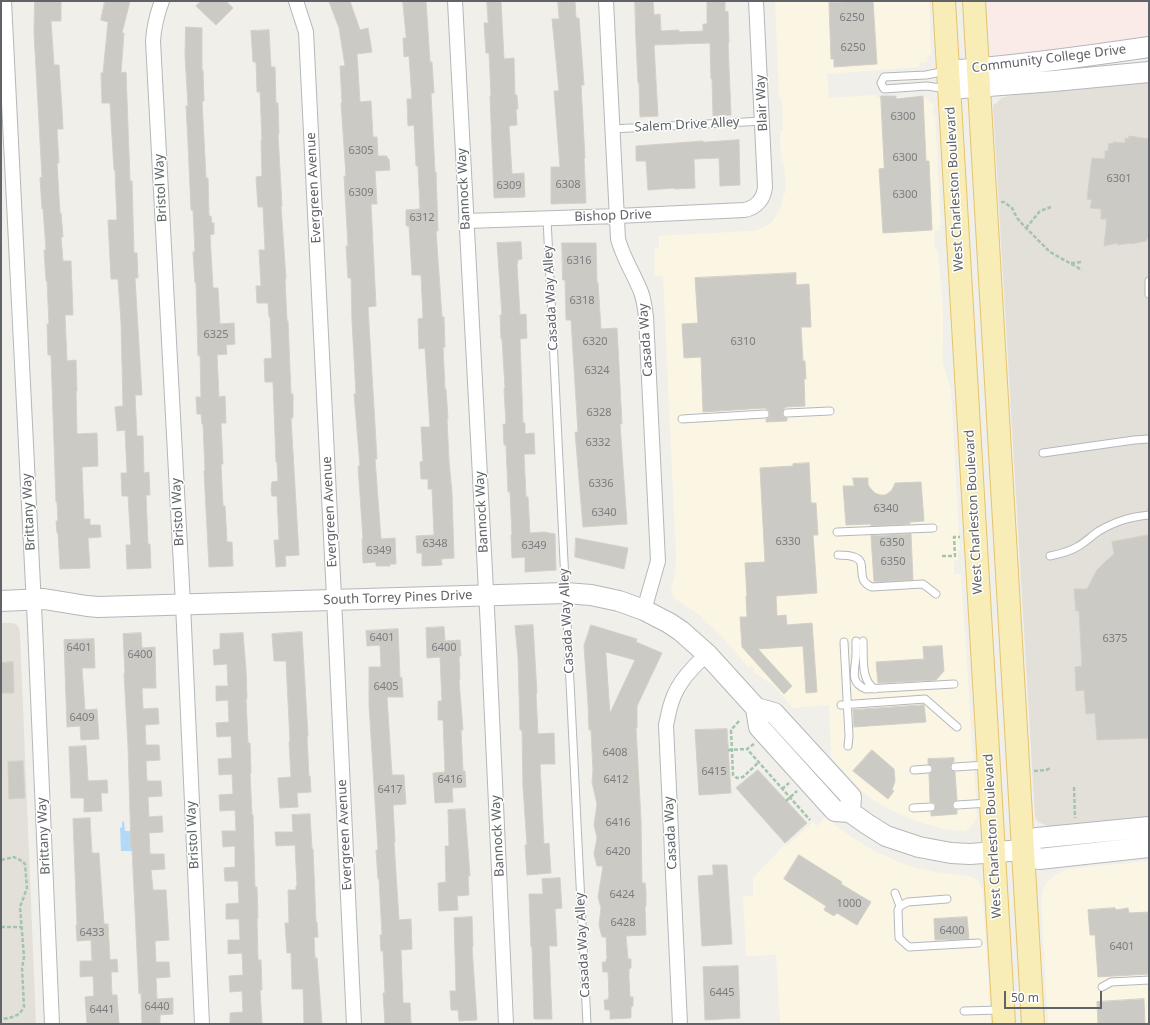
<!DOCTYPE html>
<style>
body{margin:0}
#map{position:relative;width:1150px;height:1025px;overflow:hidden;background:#f0efe9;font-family:"Noto Sans",sans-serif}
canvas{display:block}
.frame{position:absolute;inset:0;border:2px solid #606367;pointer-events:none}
.scale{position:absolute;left:1004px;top:991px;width:98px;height:18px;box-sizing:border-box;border:2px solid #606367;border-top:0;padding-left:5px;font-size:12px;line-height:14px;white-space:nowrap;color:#606367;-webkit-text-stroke:3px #fff;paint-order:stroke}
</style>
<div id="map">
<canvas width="1150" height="1025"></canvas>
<div class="frame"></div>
<div class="scale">50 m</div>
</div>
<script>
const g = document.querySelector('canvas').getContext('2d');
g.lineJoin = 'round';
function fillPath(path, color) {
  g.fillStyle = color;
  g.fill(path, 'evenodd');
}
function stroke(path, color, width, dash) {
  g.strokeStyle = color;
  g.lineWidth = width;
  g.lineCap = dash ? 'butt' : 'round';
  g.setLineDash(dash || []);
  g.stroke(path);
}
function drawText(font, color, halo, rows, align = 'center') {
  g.font = font + ' "Noto Sans",sans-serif';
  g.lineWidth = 3;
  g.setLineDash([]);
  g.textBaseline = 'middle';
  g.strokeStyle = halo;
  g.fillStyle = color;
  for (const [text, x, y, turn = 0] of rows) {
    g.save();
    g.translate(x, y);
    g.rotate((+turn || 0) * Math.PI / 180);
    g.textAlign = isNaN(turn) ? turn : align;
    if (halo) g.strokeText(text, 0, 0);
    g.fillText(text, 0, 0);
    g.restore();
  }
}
fillPath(new Path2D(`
 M775 1H929L931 55H928L927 62 919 63 920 67 827 74 829 98 876 95V98L923 96 934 105V110H932L933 115H935L941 225 939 226 940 230 935 231 934 233 935 249H938L943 309V346L942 347 943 364 951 390 960 550H958V560H954V574H961L977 816 975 822 970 827 965 831 942 829 913 820 887 808 876 802 866 795 857 786 831 757 829 705 793 708 773 685 753 672 755 670 752 666 749 668 725 640 711 626 698 614 674 598 672 594 671 590 675 573 676 557 663 276H655L654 249 659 248V236L749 231 757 230 764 227 772 222 779 211 782 204 783 194 786 193 784 163H781L780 131 783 130 782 99H779Z
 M826 816 835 825 853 838 873 850 896 861 913 867 939 873 969 876 974 878 979 882 982 889 983 899 991 1024H780L776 955 746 956 743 896H753V878L784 845 787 846 813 822 817 826Z
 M1149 861V1024H1048L1041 899 1044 887 1047 882 1055 875 1067 869Z`), '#fbf6e3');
fillPath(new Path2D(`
 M1149 81V817L1050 827 1038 822 1035 817 993 107 994 103 996 104 1001 98 1013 95Z
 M1 623H12L16 624 19 628 20 634 36 1024H1Z`), '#e3e0da');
fillPath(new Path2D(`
 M987 1H1149V40L1005 58 999 56 994 52 991 47 989 41Z`), '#faeae8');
fillPath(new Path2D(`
 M124 821 125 831H131L132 848H148L138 851H121L120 827 122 828V822Z`), '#b2d9f7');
const building = new Path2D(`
 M35 1H61V21H51L54 65H59L62 109 63 129H57L59 163H57L60 213H61L63 237H61L63 261H71L73 315H65L67 361 76 360 77 391H76L77 434 97 433 98 466 82 467 84 519H90V525H100L101 537 88 538 90 568 60 569 58 533H57L56 521H58L57 502H56L51 355H48L47 324H49L47 281H46L44 250H46L43 208 42 209 40 178 42 177 34 33Z
 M105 1H130L122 33H124L121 73 126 72 130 181H132L134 253H137L138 278H135L142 395H135L137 436H143L144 473 149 472 150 495H146L148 544H150L151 568 127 569 126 545H131L128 496H122L121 473H127L125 430 117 431 115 407 123 406 121 322 118 279H111L108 220H117L115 170H114L110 103H102L101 73H103L108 22 101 20Z
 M201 1H226L233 8 216 25 196 6Z
 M329 1H350L360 30 368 28 372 52 357 54 360 102 371 101 373 137H377L378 156H387V158L389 159 390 170 375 171 377 204H371L376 306 368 307 377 459H375L381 539 395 538 396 564H390V566H376V562L363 563 362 539H363L358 466H360L354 394H356L352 321 351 278H348L346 246H348L344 176H346L341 103H342L340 66H345L339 28Z
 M403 1H426L430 62H432L434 93H431L435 172H436L438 231H436L442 317H444L445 347H443L445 389H446L448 419H447L449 461 452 493 454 558 441 559 442 565 422 566V553H417L416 536 434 535 432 489H428V479H421L420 462 423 461 421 427H430L425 348 419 349 418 319 423 318 421 275H412L409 226H406V210L420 209 418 166H416L414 125 408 126 407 99H412L409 56 404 57 403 38H406Z
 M487 1H501L504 59 514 58 515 95H517L518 109H516L517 125 509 126 512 174 524 173 525 197 494 198 490 96H491L489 53H486L484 23H488Z
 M558 1H575L576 18H579L584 85H581L585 158H584L586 203 551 204V167H560L554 91H559L552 19H559Z
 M635 1H653L654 15 660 14 661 31 679 30V32L703 31V24H707V1H725V12L728 11 729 43H728L731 115 713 116 712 79H711L710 43 680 44 654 45 658 116 640 117 639 83H638L636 41Z
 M861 1H873L877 64 834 67V59H831L829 3Z
 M186 27 202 28V70H203L204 101H202L206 178H208L209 216H211L212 223H214V234L210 235 213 288H218L220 324 234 323 235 344 226 345 227 354 217 355 219 397 225 396 226 423H221L223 464H221L223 506H225L227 542H232L233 566 209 567 204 471 205 470 203 424H202L201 414H197L196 397H201L200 355 198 356 196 283H195L193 252H195L193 210H191L188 143 186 106H188L185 55Z
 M269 30 271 67H275L276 103H278L279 134H278L282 206H281L286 279H285L287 321H288L291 394H293V418H291L299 555 285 556 286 566 276 567 274 540H279L277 496H272L271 490 272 482 278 481 277 462H276L273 382H265L264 359 272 358 270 316 269 317 268 303H257L256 286H261L259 250H265L263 207H258L256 177 262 176 261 140H262L260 92H257L256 62H253L251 31Z
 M881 96H896V99L923 96 926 161H929L932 230 883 233 879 169 884 168Z
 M1129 136 1149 139V234L1146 241 1131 244V243L1118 245V243L1104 246 1107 219H1101V209L1090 208 1092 200 1087 199 1092 158 1105 159V151H1108L1109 143 1113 144V142L1125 143V138L1129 139Z
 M739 140 740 185 720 186 719 158 694 159 695 188 675 189V188L648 190 646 161H636V146L703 141V142Z
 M521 242 522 259 518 260 517 265 520 315 526 314 527 338 520 339 523 423H525V434L534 433 535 454H524L526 497H528L530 533 544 532 555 534 556 570 525 572V557L512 558 511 535H512L510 492H508L506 445H504L503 424H506L504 389 505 388 502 339H501L500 315H502L497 243Z
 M562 243H596L597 283H598L601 329 617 328 622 424H620L627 524 583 527 575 432H578L571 320H566L565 280H563Z
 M796 273V285L809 284 811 327H801L803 361H805L806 379H804L805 406 786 407 784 409 782 414 784 417 787 418V421L766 422V419L769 417 770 413 769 411 765 408 703 412 701 357 684 358 682 324 698 323 695 278Z
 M809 463 811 503H816L818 535H813L817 593 776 596 777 616 786 615 787 625 812 623 817 692 806 693 803 646 758 649 792 686 784 694 742 647 740 617H747L746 596H747L745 563 765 562 760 468 793 466V464Z
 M853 478H868V485L871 489 875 493 880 495H885L890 492 893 488 895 483 921 482 924 521 910 522V524L871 526V524L846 525 843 486H854Z
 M911 534 913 580 874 582 871 536Z
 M1149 535V738L1097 740 1095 713 1086 714 1084 690 1076 691 1075 667 1082 666 1079 611H1076L1074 589H1087L1097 570 1105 562 1114 554 1112 542Z
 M576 538 628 548 624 569 575 557Z
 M533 625 537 693H536L538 734 554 733 555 764H540L544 844 549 843 551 873 527 875 525 845H527L523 787 522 730H520L518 657 515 626Z
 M591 625 637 639 636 642 662 653 637 706V728H636L641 820 642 883H645L646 892V906H645L646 935 626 936 628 959H631V968L629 969V978L630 997H633V1006L631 1007V1018L610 1019V1010H605L604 1000H608V997H609L608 972H603L602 962H606V959H607L606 937H602L599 925 601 908 598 897 603 866H597L594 854 597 838 594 825 597 804 592 782 593 771 591 730H589L588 704 584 646ZM606 652 635 660 610 713Z
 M444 627 445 641 460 640 461 656H459L460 679 459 681 463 730H461L463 771H465L466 787 452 788 453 802 435 803 433 773 445 772 443 720H438V701H442L440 657 427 658 426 628Z
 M398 629 400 677 402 678 403 697H387L392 775H404L406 804 393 805 395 842H394L399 920 411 919 412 949 401 950 403 1003H410L411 1023 385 1024 383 993H385L383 951H381L380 935H382L379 879H378L376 850H378L369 705V667H381L380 645 367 646 366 631Z
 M302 632 308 736H307L309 777 310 776 311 792 297 793 298 807 280 808 278 778 291 777 289 742H290L286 661H274L272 634Z
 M141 633 142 648 155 647 156 688H142L143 709 158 708 159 724 145 725 146 745H159L160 760 146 761 147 781H161L162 796 148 797 149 817 162 816 163 832 149 833 150 854H164L165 869 151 870 153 890H166L169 940 155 941 156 962H169L170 977 156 978 157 999 173 998V1014L160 1015V1024H142L141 993 139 994 132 848H131L128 746 124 673H125L123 634Z
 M243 633 246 670 247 699H246L248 743H250L251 773H250L252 815H253L255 887H257L258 918H257L258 960H261L262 990H260L262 1024H230V1013L243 1012 242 991 230 992 229 976 243 975 242 953 228 954V940H240L239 919H226V904L239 903 238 881H225L224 868 235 867V846L223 847 222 831H236L235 810 220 811 219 795 233 794 232 774 219 775 218 759 232 758 231 736 217 737 216 723 229 722 228 700 216 701V686H228L227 664 214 665 213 650 220 649V634Z
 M94 639 95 668H82L85 710 97 709 99 739 81 740 80 726 67 727 64 640Z
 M942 646 944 671 936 680 878 683 876 662 924 659 923 647Z
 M13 662 14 693H1V663Z
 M924 705 926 722 854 727 853 710Z
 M727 729 731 793 699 795 695 730Z
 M86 746 88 781 107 780 108 793H101L102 811 84 812V798H71L69 747Z
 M872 750 894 769 895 781 892 790 894 791 888 799 853 771Z
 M954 758V762L952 763 950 767 951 770 955 772 957 800 953 802 952 806 954 809 957 810V814L931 816V812L935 810 936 806 934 803 930 802 929 774 932 772 933 769 932 766 928 764V759Z
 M23 761 25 798 9 799 8 762Z
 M758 770 807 823 785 843 736 788Z
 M465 809 470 876H468L469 895 457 896 458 910 439 911 438 883 446 882 445 846H449L448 810Z
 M310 814 312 849H313L316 922H317L318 937H314L315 958H317L322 1024H304L303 989H292L291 953H287L285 923H289L288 890H296V886H297L295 845 276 846 275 832H293L292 815Z
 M90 818 92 853H99L104 924H108L110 960 117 959 118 972H111L112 995H117L119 1024H87L85 997 94 996 93 976 80 977V961H92L91 940 77 941 76 925H77L73 819Z
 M799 855 842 882 841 884 871 902 857 925 837 913 834 916 824 910 826 906 784 879Z
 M713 865H727L732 944 702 946 698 876 713 875Z
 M560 878 562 908 555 909 557 946H549L552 1019H534L532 947H531L529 894H543L542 879Z
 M1115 908 1116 910 1128 908 1129 913 1149 912V974L1098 977 1095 935H1090L1088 910Z
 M472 917 473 947H472L477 1020 459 1021 458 1010H451L450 991H456L454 918Z
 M967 917 969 939 935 940 934 919Z
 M738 966 740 1018 705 1020 703 967Z
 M1144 999 1145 1024H1098L1097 1002Z`);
fillPath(building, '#cccac5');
stroke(building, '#d4d0c7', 1);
const lane = new Path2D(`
 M946 71 926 75 884 77 881 83 884 89 927 86 947 89
 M612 129 763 121
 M547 219 587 1024
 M1149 281V294
 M787 413 830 411
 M682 419 765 414
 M1043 453 1134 440 1149 439
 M837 532 933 528
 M838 555C843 555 849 555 854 557 866 560 859 573 864 581 866 584 869 586 872 587L923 584 936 594
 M1050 556C1059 554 1069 552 1077 547 1085 543 1091 536 1099 531 1116 521 1130 517 1149 515
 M856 641C856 646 856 650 856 654 856 669 848 682 866 689L954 684
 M863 641C864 656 860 680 875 689
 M844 642 849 736 848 746
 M841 705 925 699 957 727
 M955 767 986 765
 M914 770 928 769
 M957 805 989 803
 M913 808 931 807
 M895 893 900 906
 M947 899 908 902 900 906 898 910 899 938 909 947 978 943
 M1102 987 1111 982 1149 980
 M964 1011 1001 1010`);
const street = new Path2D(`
 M4 1 35 626 52 1024
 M162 1C157 14 154 26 153 41L183 604 202 1024
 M296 1 306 32 333 577 354 1024
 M455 1 488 629 506 1024
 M606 1 618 239C623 258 634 274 641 292 644 300 645 308 646 317L658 561 644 610
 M466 221 617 216 744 210C757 208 764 198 765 187L756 1
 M680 1024 666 725C668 717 669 709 672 701 678 682 693 667 707 654`);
const secondary = new Path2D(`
 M948 71C1016 66 1082 57 1149 47
 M949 89 1054 81 1149 72
 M1 601 44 599 87 606 98 607 566 593 591 595 619 601 644 610 669 623 681 631 707 654 756 708 774 713 851 797 850 812
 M756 708 759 727 835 811 850 812 867 824 886 836 919 847 951 853 970 854 1023 850 1039 859 1149 847
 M1023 850 1037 838 1149 827`);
const primary = new Path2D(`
 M944 1 1004 1024
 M974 1 1033 1024`);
stroke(lane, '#b5b8bb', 9);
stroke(street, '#b5b8bb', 16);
stroke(secondary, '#b5b7bb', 22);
stroke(primary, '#e5c36d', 24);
stroke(new Path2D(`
 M1001 202H1004L1012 208 1017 218 1026 228 1050 252 1082 270
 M1026 228 1040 211 1051 207
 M1071 263 1082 262
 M942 556H955L954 537H960
 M739 721 731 730 733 775 737 778 743 777 759 762
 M754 744 747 749 810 820
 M728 750 747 749
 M1034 771 1046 770 1051 768
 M1074 787 1075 818
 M782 789 789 783
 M786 801 797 791
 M1 860 14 857 22 861 25 864 27 888 20 907 24 957 22 968 24 1007C19 1017 11 1018 1 1019
 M1 927H21`), '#a2c5ac', 2.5, [4, 2]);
stroke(lane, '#fff', 7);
stroke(street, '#fff', 14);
stroke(secondary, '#fff', 20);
stroke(primary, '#f8edb6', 22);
drawText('11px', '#7b7d7e', null, [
 ["6250",852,18],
 ["6250",853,48],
 ["6300",903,117],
 ["6305",361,151],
 ["6300",905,158],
 ["6301",1119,179],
 ["6308",568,185],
 ["6309",509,186],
 ["6309",361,193],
 ["6300",905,195],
 ["6312",422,218],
 ["6316",579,261],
 ["6318",582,301],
 ["6325",216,335],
 ["6320",595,342],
 ["6310",743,342],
 ["6324",597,371],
 ["6328",599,413],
 ["6332",598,443],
 ["6336",601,484],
 ["6340",886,509],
 ["6340",604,513],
 ["6330",788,542],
 ["6350",892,543],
 ["6348",435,544],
 ["6349",534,546],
 ["6349",379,551],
 ["6350",893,562],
 ["6401",382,638],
 ["6375",1115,639],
 ["6401",79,648],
 ["6400",444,648],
 ["6400",140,655],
 ["6405",386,687],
 ["6409",82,718],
 ["6408",615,753],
 ["6415",714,772],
 ["6416",450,780],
 ["6412",616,780],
 ["6417",390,790],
 ["6416",618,823],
 ["6420",618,852],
 ["6424",622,895],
 ["1000",849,904],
 ["6428",623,923],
 ["6400",952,931],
 ["6433",92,933],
 ["6401",1122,947],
 ["6445",722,993],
 ["6440",157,1007],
 ["6441",102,1010]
]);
drawText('13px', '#606367', '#fff', [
 ["Community College Drive",1049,59,-7],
 ["Blair Way",762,103,-93],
 ["Salem Drive Alley",687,125,-3],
 ["Bristol Way",161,188,-93],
 ["Evergreen Avenue",314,188,-93],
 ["Bannock Way",464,189,-93],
 ["West Charleston Boulevard",955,189,-93],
 ["Bishop Drive",613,216,-2],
 ["Casada Way Alley",551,298,-93],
 ["Casada Way",646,340,-94],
 ["Brittany Way",29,512,-93],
 ["Bristol Way",178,512,-93],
 ["Evergreen Avenue",330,512,-93],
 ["Bannock Way",482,512,-93],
 ["West Charleston Boulevard",974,512,-93],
 ["South Torrey Pines Drive",398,598,-2],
 ["Casada Way Alley",567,621,-93],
 ["Casada Way",671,833,-93],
 ["Bristol Way",193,835,-93],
 ["Evergreen Avenue",345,835,-93],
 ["Brittany Way",44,836,-93],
 ["Bannock Way",498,836,-93],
 ["West Charleston Boulevard",993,836,-93],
 ["Casada Way Alley",583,945,-93]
]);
</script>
